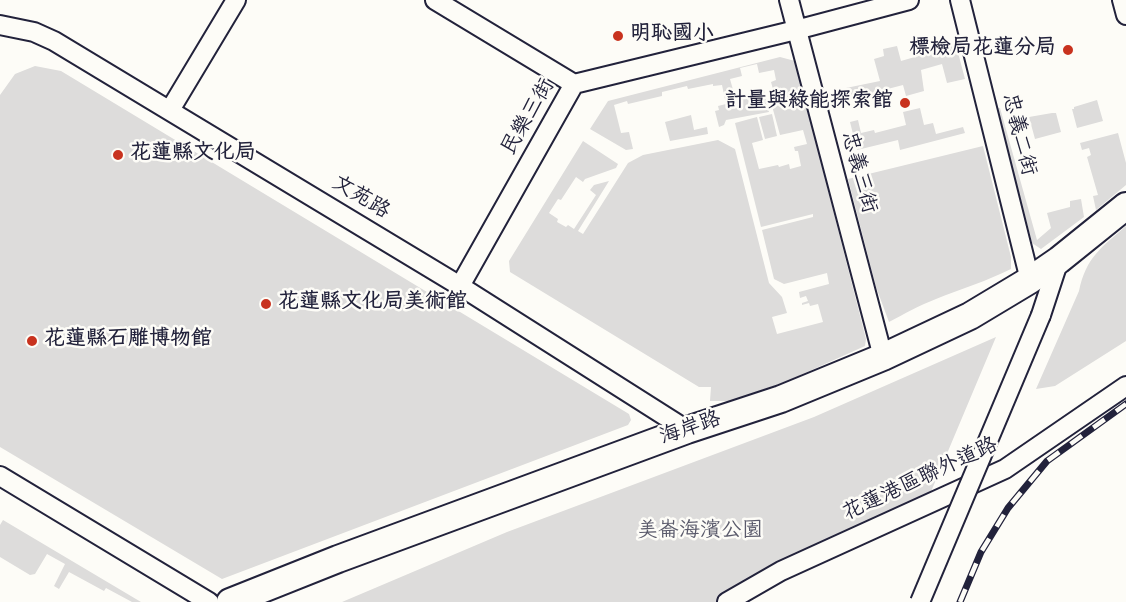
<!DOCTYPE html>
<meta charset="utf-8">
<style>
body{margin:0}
canvas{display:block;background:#fdfcf7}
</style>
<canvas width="1126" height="602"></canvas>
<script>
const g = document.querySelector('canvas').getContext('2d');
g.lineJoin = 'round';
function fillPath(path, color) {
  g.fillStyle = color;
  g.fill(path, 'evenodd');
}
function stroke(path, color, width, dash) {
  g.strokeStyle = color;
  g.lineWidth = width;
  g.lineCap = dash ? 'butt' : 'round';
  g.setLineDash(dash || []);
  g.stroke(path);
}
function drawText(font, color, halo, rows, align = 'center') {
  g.font = font + ' "Gochi Hand","LXGW WenKai TC",sans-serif';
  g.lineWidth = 5;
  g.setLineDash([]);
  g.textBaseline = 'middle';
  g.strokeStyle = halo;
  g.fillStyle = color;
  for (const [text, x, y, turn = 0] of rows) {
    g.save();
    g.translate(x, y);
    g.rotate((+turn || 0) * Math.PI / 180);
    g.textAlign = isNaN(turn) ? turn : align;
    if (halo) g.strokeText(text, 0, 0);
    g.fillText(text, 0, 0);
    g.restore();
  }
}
fillPath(new Path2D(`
 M956 45 965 79 947 83 942 64 921 70 924 91 906 96 903 85 849 99 846 88 880 81 874 59 884 56 883 49 897 46 901 61Z
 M780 57 795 61 866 339 865 346 785 382 730 401H710L711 387H699L510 272 509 261 583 141 618 164 616 168 585 179 583 182 576 177 561 200 558 199 549 213 558 219 557 222 566 227 568 225 574 229 596 195 590 190 594 185 609 181 578 231 583 234 628 163 643 155 718 140 735 149 769 283 782 297 787 313 772 317 777 334 823 322 818 304 810 306 809 303 802 305V303L808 301 806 296 800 298 799 292 829 284 827 273 784 284 774 279 762 230 813 217V214L761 227 735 123 757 117 763 140 752 143 759 169 778 165 779 167 789 164 790 169 801 166 798 151H795L794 147 807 144 803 130 780 135 769 95 774 93 771 82 776 80 774 70 759 73 757 64 740 68 742 76 730 79 735 97 764 90 769 112 726 120 724 125 719 127 715 111 719 110 718 106 726 104 722 85 713 86V84L688 89 687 86 662 92V96L628 104 627 101 614 105 621 133 629 132 633 149 626 150 590 129 608 101Z
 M35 66 61 71 629 414 631 420 628 425 222 579 0 447V95L15 74Z
 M1097 100 1103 121 1077 128 1072 109H1074V107Z
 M920 108 924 125 933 123 936 134 963 127 965 133 900 150 898 140 857 150 850 122 858 120 861 133 874 130 875 133 906 125 903 112Z
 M997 108H1000L1037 240 1051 228 1047 213 1070 207V201L1081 199 1084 217 1041 249 1032 243Z
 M1052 113H1056L1061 132 1035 139 1029 117Z
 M772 114 777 136 765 139 759 117Z
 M691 115 694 130 707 127 708 134 670 141 665 122Z
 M1118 133 1126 163V185L1096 210 1093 196 1098 195 1087 157 1091 155 1089 148 1082 150 1080 143Z
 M983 146 1011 257V269C987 281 961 289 936 299 920 305 904 314 889 322L876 287 848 179Z
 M1126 226V341L1055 386 1036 389 1079 291C1086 257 1102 247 1126 226Z
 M996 337 930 494 719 602H342L507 532 814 417Z
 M3 520 141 602H132L106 588 104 591 69 572 59 589 54 586 65 564 47 554 35 574 30 575 0 557V525Z`), '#dddcdb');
const street = new Path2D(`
 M435 0 574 84
 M789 0 883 357
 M960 0 1030 280
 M1122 0 1126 15
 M0 25 34 32 54 41 460 286 687 430
 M170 110 236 0
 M460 286 574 84 796 30 909 0
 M1041 315 1059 260
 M0 476 209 602
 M727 602 781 571 1005 469 1126 386`);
const secondary = new Path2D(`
 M230 602 338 559 687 430 781 399 883 357 970 316 1030 280 1059 260 1126 206`);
stroke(street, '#22223b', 22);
stroke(secondary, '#22223b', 30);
stroke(street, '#fdfcf7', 18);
stroke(secondary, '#fdfcf7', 26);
const rail = new Path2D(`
 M960 602 981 552 1008 508 1047 461 1126 404`);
stroke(rail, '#22223b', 7);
stroke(rail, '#fdfcf7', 4.5, [14]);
const streetBridge = new Path2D(`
 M920 602 1041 315`);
stroke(streetBridge, '#22223b', 22, []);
stroke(streetBridge, '#fdfcf7', 18);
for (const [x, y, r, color] of [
 [618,36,6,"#c8321e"],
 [1068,50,6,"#c8321e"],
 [905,103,6,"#c8321e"],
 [118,155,6,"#c8321e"],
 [266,304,6,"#c8321e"],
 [32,341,6,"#c8321e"]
]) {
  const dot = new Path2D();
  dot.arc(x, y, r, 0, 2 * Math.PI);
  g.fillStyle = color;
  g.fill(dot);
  stroke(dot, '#fdfcf7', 2);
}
drawText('bold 21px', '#22223b', '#fdfcf7', [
 ["明恥國小",630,36],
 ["標檢局花蓮分局",1056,50,"right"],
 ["計量與綠能探索館",893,103,"right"],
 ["花蓮縣文化局",130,155],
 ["花蓮縣文化局美術館",278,304],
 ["花蓮縣石雕博物館",44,341]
], 'left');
drawText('21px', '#22223b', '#fdfcf7', [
 ["民樂三街",530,118,-60],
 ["忠義二街",1017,135,76],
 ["忠義三街",857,173,75],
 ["文苑路",360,199,31],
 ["海岸路",691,430,-19],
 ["花蓮港區聯外道路",921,481,-25]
]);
drawText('21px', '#5a5a6b', '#fdfcf7', [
 ["美崙海濱公園",700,533]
]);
</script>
